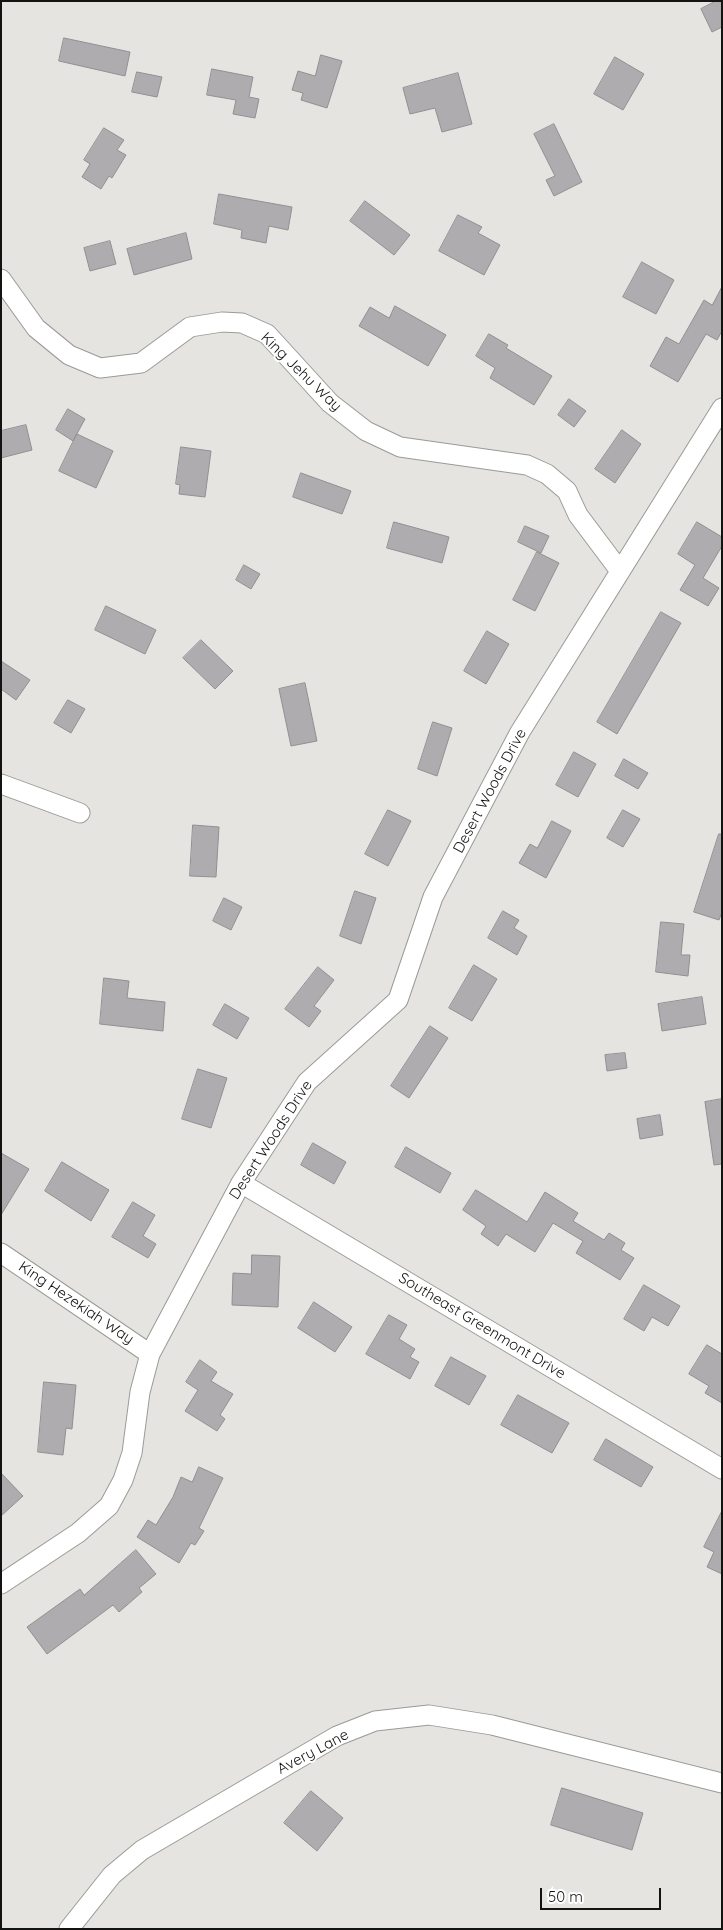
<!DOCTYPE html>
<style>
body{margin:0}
#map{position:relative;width:723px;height:1930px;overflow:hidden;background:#e5e4e0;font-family:Quicksand,sans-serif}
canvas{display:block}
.frame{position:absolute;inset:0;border:2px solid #131311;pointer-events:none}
.scale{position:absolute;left:540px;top:1888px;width:121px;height:22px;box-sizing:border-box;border:2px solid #131311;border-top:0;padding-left:6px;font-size:15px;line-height:18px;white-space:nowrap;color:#131311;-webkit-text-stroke:4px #fff;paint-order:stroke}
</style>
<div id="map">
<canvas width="723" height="1930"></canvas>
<div class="frame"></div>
<div class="scale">50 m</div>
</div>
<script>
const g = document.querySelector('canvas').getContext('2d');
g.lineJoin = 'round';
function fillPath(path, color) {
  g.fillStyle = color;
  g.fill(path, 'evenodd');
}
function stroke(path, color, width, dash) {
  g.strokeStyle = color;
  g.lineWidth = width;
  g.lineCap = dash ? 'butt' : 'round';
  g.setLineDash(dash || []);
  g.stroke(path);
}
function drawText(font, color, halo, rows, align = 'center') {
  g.font = font + ' Quicksand,sans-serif';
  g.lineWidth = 4;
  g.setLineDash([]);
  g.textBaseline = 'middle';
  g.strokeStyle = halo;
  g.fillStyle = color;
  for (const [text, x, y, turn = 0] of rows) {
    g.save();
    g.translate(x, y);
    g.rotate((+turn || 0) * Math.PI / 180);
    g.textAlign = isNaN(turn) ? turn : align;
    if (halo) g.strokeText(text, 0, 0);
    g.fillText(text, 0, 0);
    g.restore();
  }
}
const building = new Path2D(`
 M716 1H722V27L712 32 701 9Z
 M64 38 130 52 125 76 59 61Z
 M321 55 342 61 327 108 301 100 303 93 292 90 298 71 315 76Z
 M615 57 644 74 623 110 594 94Z
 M212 69 253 77 249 97 259 99 255 118 233 114 236 100 207 95Z
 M137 72 162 77 157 97 132 92Z
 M458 73 472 124 442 132 435 108 410 114 403 88Z
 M554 124 582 182 554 196 546 180 555 176 534 134Z
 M104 128 124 140 117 150 126 155 112 178 109 176 101 189 82 177 90 164 84 160Z
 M219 194 292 207 288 230 269 226 266 243 241 238 242 230 214 224Z
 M365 201 410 235 394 255 350 221Z
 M458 215 482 227 478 233 500 245 484 275 439 251Z
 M186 233 192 259 134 275 127 249Z
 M110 241 116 264 90 271 84 248Z
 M642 262 674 280 656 314 623 297Z
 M722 287V331L717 340 706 334 678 382 650 366 666 337 679 344 704 300 712 305Z
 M395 306 446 335 428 366 359 326 370 307 389 318Z
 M489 334 508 345 506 348 552 376 534 405 490 378 495 368 476 356Z
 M569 399 586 411 574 427 558 415Z
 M68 409 85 419 73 441 56 430Z
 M26 425 32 450 1 458V431Z
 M622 430 641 444 615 483 595 469Z
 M77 434 113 451 96 488 59 471Z
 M181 447 211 451 205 497 179 494 180 485 176 484Z
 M301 473 351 491 342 514 293 497Z
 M394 522 449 537 442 563 387 548Z
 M697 522 722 537V546L703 578 719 588 708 606 680 590 695 565 678 554Z
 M525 526 549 536 541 553 518 542Z
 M537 552 559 563 535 611 513 600Z
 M244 565 260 574 251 589 236 580Z
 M106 606 156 630 145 654 95 630Z
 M661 612 681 623 617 734 597 722Z
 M487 631 509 644 486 684 464 671Z
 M201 640 233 671 215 689 183 658Z
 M1 661 30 680 16 700 1 689Z
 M305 683 317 741 291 746 279 689Z
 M68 700 85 709 71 733 54 723Z
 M433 722 452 728 437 776 418 769Z
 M574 752 596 764 578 797 556 785Z
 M624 759 648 773 638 789 615 776Z
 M388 810 411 821 388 866 365 854Z
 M623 810 640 819 623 847 607 838Z
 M552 821 571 831 546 878 519 863 530 844 537 848Z
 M193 825 219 827 216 877 190 876Z
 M719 834H722V912L719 920 694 912Z
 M355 891 376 898 361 944 340 936Z
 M224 898 242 907 231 930 213 921Z
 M503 911 519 920 514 928 527 936 517 955 488 938Z
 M661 922 684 924 681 955H690L688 976 656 972Z
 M474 965 497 979 472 1021 449 1008Z
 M318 967 334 980 314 1006 321 1011 309 1027 285 1009Z
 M104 978 129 981 127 998 165 1002 163 1031 100 1024Z
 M702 997 706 1024 662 1031 658 1004Z
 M225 1004 249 1018 237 1039 213 1025Z
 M430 1026 448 1038 409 1098 391 1086Z
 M625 1053 627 1068 607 1071 605 1055Z
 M198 1069 227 1078 211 1128 182 1119Z
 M722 1099V1164L714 1165 705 1102Z
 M660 1115 663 1135 640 1139 637 1119Z
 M313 1143 346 1162 334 1184 301 1165Z
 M406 1147 451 1173 440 1193 395 1167Z
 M1 1153 29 1169 1 1215Z
 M62 1162 109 1190 91 1221 45 1191Z
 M476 1190 527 1222 545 1192 578 1213 573 1221 604 1240 609 1233 625 1243 621 1250 634 1258 620 1280 576 1253 583 1241 553 1223 535 1252 506 1234 498 1246 481 1234 486 1226 463 1210Z
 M133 1202 155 1215 143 1236 156 1244 148 1258 112 1237Z
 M252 1255 280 1256 278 1307 232 1305 233 1273 251 1274Z
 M644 1285 680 1306 668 1326 652 1317 644 1331 624 1319Z
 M314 1302 352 1327 335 1352 298 1328Z
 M389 1315 407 1325 399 1339 415 1349 410 1357 419 1362 410 1379 366 1354Z
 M707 1345 722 1354V1403L705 1393 709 1386 689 1374Z
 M451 1357 486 1376 469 1405 435 1386Z
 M200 1360 217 1372 211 1381 233 1394 220 1415 225 1419 217 1431 185 1411 198 1390 186 1382Z
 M44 1382 76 1385 72 1429 66 1428 63 1455 38 1452Z
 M518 1395 569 1423 552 1453 501 1425Z
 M606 1439 653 1467 641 1487 594 1460Z
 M199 1467 223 1478 199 1528 204 1531 195 1545 191 1543 179 1563 137 1537 148 1520 156 1525 173 1497 181 1477 192 1482Z
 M1 1473 23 1496 1 1516Z
 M722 1511V1574L707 1567 714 1552 704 1547Z
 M136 1550 156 1574 139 1588 142 1592 119 1612 113 1605 47 1654 27 1627 80 1589 84 1595Z
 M562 1788 643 1813 632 1850 551 1825Z
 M311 1791 343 1818 317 1851 284 1823Z`);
fillPath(building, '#afacaf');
stroke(building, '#928f93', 1);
const street = new Path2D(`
 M1 279 36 328 69 355 100 368 141 363 190 327 222 322 242 323 267 334 330 403 366 431 400 447 527 465 547 474 567 491 578 515 620 571
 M1 784 80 813
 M241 1183 722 1469
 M1 1253 150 1354
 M1 1584 78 1533 109 1506 123 1480 132 1453 140 1392 150 1354 241 1183 307 1082 398 1000 433 897 520 732 722 408
 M69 1929 112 1875 142 1850 337 1736 375 1721 429 1715 492 1725 722 1783`);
stroke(street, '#9a9a96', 21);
stroke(street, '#fff', 19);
drawText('15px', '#131311', '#fff', [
 ["King Jehu Way",301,372,44],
 ["Desert Woods Drive",490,791,-62],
 ["Desert Woods Drive",271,1140,-57],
 ["King Hezekiah Way",76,1303,34],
 ["Southeast Greenmont Drive",482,1326,31],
 ["Avery Lane",313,1752,-28]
]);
</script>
